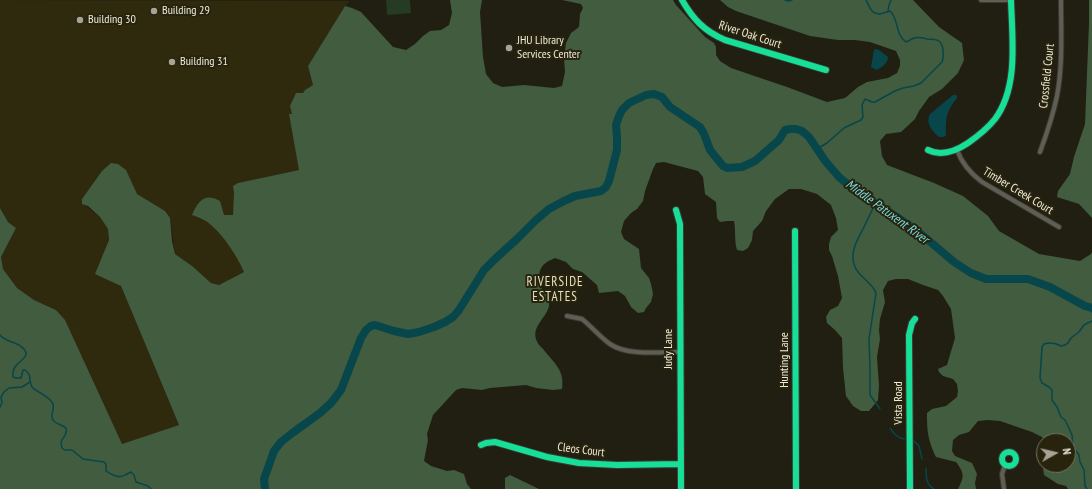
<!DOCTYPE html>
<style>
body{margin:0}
#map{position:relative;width:1092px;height:489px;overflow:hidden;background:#211f12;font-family:"PT Sans Narrow",sans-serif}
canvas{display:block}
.north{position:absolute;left:1036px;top:433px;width:40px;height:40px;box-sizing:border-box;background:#27230c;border:1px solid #767360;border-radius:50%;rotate:82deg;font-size:11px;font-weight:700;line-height:16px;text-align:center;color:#edebdd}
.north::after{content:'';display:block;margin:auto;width:14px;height:18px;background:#a6a496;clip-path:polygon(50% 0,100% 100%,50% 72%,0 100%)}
</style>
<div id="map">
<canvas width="1092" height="489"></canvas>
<div class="north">N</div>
</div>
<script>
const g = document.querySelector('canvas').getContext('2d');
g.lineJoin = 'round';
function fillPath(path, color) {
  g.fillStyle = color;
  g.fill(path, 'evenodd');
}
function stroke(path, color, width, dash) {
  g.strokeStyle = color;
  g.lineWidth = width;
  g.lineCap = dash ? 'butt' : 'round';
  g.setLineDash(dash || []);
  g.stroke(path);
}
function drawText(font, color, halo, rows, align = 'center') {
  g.font = font + ' "PT Sans Narrow",sans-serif';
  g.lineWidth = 4;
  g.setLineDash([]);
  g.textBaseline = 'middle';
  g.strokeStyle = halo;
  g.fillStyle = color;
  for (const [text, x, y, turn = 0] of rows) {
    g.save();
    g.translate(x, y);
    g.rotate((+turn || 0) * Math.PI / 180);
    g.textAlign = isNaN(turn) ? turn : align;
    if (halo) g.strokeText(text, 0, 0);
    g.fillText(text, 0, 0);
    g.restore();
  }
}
fillPath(new Path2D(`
 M0 0 350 1 345 6 308 66 313 85 305 90 292 114 289 115 300 170 238 183 244 272 219 285 211 283 175 254 170 218 137 194 82 203 100 217 108 229 109 240 121 286 179 425 122 444 56 310 34 300 16 288 3 269 1 257 16 228 8 222 0 208Z`), '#2f290d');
fillPath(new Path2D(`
 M386 0H410L411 13 387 15Z`), '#263b23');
fillPath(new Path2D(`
 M450 0H482L480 12 483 57 486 74 493 83 502 87 524 85 554 88 562 86 565 72 564 58 566 43 571 33 579 27 580 14 583 8 581 4 562 0H673L676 5 705 37 714 43 716 47V55L720 61 731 68 787 87 827 102 845 98 858 87 867 82 888 78 897 73 900 66V60L896 51 870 42 855 40H838L810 36 736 11 728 7 720 0H913L939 27 962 43 964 60 958 73 942 89 929 97 919 111 915 119 901 132 886 134 880 141 882 156 887 165 934 183 963 196 988 216 999 231 1039 254 1080 261 1091 254 1092 252V489H1068L1066 486 1058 484 1044 475 1043 468 1045 465H1068V441H1046L1042 437 1032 432 1000 421 987 420 978 421 969 432 959 435 953 440 952 451 955 456 972 463 977 474 975 483 976 489H958C965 476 964 473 956 462L936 457C928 440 927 432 927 413L932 409 946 406 957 397 958 391 957 384 953 379 943 376 939 372 938 369 947 365 955 338 951 309 943 296 938 290 923 285 908 279H896L888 281 883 290 885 302 880 319 879 330 880 339 877 357 879 386 878 400 869 411H861L853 406 846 396 843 368 842 338 835 330 827 323 826 317 830 310 838 306 842 298 838 276 832 256 829 250V244L831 237 838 230 836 218 831 205 817 194 801 189H789L775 199 766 211 762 221 753 231 752 240 748 248 743 251 737 250C734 240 736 231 734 221H727L720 222 717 218 716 202 705 194 703 177 698 171 664 162 656 163 653 169 645 191 643 201 637 209 631 213 624 221 621 232 624 239 639 249 641 268 649 278 651 284 653 294 651 302 646 308 644 312 638 313 631 307 625 296 618 291 599 293 597 285 582 272 573 269 566 262 555 258C546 262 541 264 539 275 539 277 538 279 539 281 539 290 551 295 549 306 547 317 532 326 536 339 537 343 540 346 543 349 554 363 565 370 562 389L553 390 536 388 526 385 490 388 482 390 462 388 456 390 433 415 427 434 428 440 424 461 431 466 447 471 454 470 464 474 467 484 471 489H0V208L8 222 16 228 1 257 3 269 17 288 34 300 56 310 65 320 122 444 179 425 121 286 95 274 109 240 108 229 100 217 88 206 82 204V199L102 171 111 163 118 164 126 170 137 194 165 211 170 218 172 241 175 254 192 266 211 283 219 285 244 272C237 256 224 236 211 225 206 220 198 217 192 215 198 201 205 192 220 201L224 215H233L234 193 233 186 238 183 299 170 289 114H292L290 106 296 93H303L305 90 313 85 308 66 345 6 352 8 361 12 393 47 406 50 415 44 423 36 430 31 441 30 449 25 452 13Z
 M1089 0H1092V218L1079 204 1057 197 1058 191 1070 174 1074 157 1085 124 1089 23Z
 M510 475 539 489H505V478Z`), '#415c3e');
fillPath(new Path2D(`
 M876 49 879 50 888 57C888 63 882 67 877 70L871 67 874 50Z
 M953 95H956L957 96V98C945 113 946 119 946 136L943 137H939C932 131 925 123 930 114Z`), '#07464a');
stroke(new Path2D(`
 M785 0 788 1 792 0
 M888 11 889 5 891 0
 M817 149 827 143 844 128 861 120 863 117 862 105 865 99 872 102H875L895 91 903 88 914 86 921 83 942 62C944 57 944 45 939 41 936 39 931 39 927 39 923 38 918 37 914 38 911 39 909 41 906 42 895 35 899 19 890 11 887 12 883 13 880 14 871 14 869 6 866 0
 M875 204C871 212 867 221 863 229 857 240 849 254 855 267 859 277 872 282 876 293L869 339 870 366V395L880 409
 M1091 308 1092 312
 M0 335C6 343 23 342 26 353 28 360 11 362 13 377L16 378H21L23 370H25C33 376 28 381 32 387 35 391 47 395 52 402 57 409 47 416 55 422 58 424 62 425 66 428 68 434 63 437 61 442L62 448 65 450H72L83 459 104 462 106 464V471C112 475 119 479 125 475 127 474 129 473 131 472L134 475 136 482 148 486 151 489
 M0 407 2 403 1 397 4 392 9 388 22 387 30 382
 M890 428C894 434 897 437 904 439
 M914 441 919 446 922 459
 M926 468C926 476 926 485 934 489
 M1087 489 1085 486 1084 470 1080 462 1079 455 1073 447 1072 435 1068 426 1065 420 1061 417 1057 407 1052 400V390L1049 387 1042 383 1040 378 1042 347 1044 344C1050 342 1056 343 1061 346L1065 345 1068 343 1071 338 1079 332 1084 325 1092 321`), '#07464a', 1.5);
stroke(new Path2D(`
 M265 489 264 479 274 451 281 442 291 434 320 413 331 403 341 390 361 338 366 330 371 326 375 325 394 331 408 334 419 332 434 327 445 322 453 317 459 310 484 270 495 259 518 238 536 220 549 209 564 201 575 196 601 191 606 187 609 181 617 150V137L616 125 619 116 622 110 629 103 646 95 654 94 662 97 670 107 700 127 704 134 710 150 723 166 727 168 742 167 755 161 779 140 785 130 790 129H796L802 131 809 137 826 162 839 177 858 193 897 217 921 234 954 262 971 273 986 279H1028L1050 287 1085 306 1092 308`), '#07464a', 8);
const street = new Path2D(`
 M981 0H1007
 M957 150C962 164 970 173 982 182L1059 227
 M1040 152C1047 133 1053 115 1057 96 1063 64 1061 32 1061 0
 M567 316 582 319C592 327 600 337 610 344 627 356 660 352 680 352
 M1004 489 1002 474 1005 465`);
const fast = new Path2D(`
 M682 0C693 19 704 31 725 40L826 70
 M928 150C942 157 956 151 968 143 978 136 987 129 995 119 1019 87 1012 37 1011 0
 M676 210 680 224 681 489
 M795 231 796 489
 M481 445 486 443 495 442 547 457 579 463 617 465 681 464
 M1002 459a7 7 0 1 1 14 0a7 7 0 1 1-14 0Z
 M910 489 909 335 912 323 915 319`);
stroke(street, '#3c3a31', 6);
stroke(fast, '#3c3a31', 8);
stroke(street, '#5f5e54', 4);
stroke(fast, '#16e098', 6);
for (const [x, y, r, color] of [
 [154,11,4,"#a6a496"],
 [80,20,4,"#a6a496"],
 [509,48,4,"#a6a496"],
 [172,62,4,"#a6a496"]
]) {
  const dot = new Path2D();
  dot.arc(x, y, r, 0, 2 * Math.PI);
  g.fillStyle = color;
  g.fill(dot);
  stroke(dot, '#27230c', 1.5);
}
drawText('12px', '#edebdd', '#27230c', [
 ["Building 29",162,11],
 ["Building 30",88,20],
 ["JHU Library",517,41],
 ["Services Center",517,55],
 ["Building 31",180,62]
], 'left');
drawText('12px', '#edebdd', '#27230c', [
 ["River Oak Court",750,35,18],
 ["Crossfield Court",1047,76,-84],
 ["Timber Creek Court",1018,191,31],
 ["Judy Lane",669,349,-90],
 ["Hunting Lane",785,360,-90],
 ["Vista Road",899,403,-90],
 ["Cleos Court",581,450,7]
]);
drawText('italic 13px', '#7adbe3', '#27230c', [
 ["Middle Patuxent River",887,212,36]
]);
g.letterSpacing = '1px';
drawText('13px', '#e4e0c3', '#27230c', [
 ["RIVERSIDE",555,282],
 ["ESTATES",555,297]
]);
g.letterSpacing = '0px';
</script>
